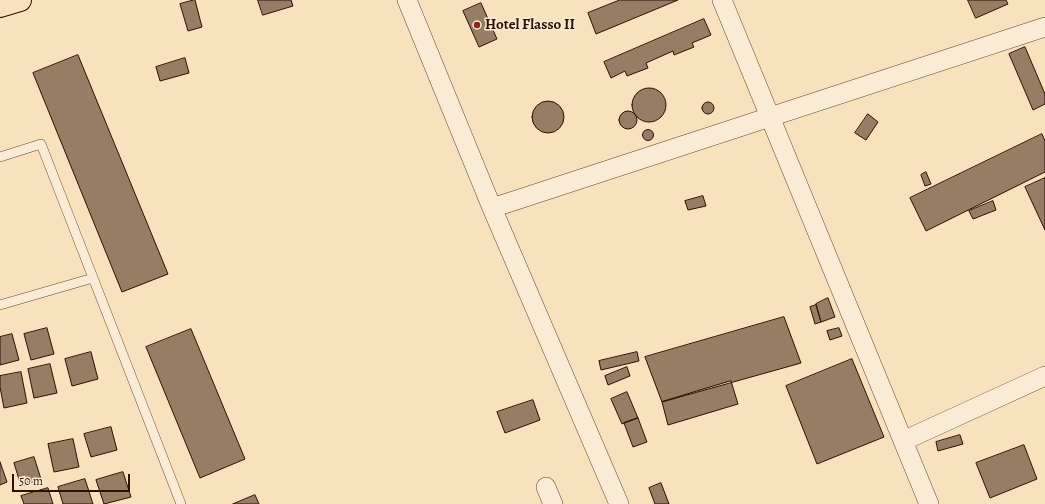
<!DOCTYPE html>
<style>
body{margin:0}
#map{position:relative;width:1045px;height:504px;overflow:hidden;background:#f7e2bd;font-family:Alegreya,serif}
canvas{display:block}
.scale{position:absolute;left:12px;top:474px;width:118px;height:18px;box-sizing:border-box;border:2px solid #2d0f04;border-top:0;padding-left:5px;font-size:12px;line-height:14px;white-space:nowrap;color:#2d0f04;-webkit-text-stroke:3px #faecd4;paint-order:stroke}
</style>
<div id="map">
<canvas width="1045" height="504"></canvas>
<div class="scale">50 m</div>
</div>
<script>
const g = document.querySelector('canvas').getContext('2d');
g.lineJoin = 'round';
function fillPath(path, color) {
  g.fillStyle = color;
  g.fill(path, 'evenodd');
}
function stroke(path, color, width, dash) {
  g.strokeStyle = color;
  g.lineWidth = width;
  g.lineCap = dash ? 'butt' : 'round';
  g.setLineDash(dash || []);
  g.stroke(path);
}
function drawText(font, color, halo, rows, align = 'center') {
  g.font = font + ' Alegreya,serif';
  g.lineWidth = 3;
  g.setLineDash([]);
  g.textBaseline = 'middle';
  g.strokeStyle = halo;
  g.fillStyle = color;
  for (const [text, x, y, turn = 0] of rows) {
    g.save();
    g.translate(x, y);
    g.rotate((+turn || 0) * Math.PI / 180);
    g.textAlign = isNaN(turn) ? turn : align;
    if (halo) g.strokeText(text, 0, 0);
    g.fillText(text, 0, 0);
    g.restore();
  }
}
const building = new Path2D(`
 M195 0 202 27 188 31 180 4Z
 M258 0H291L293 6 263 15Z
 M620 0H678L596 34 588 13Z
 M968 0H1006L1008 4 976 18Z
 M481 3 497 39 479 47 463 11Z
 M704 19 711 35 692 43 694 47 674 55 673 51 646 63 648 68 627 76 625 71 611 78 604 62Z
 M1025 47 1045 94V104L1033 110 1009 54Z
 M78 55 168 274 122 292 33 73Z
 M185 58 189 73 160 81 156 67Z
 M632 105a17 17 0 1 1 34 0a17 17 0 1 1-34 0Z
 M532 117a16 16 0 1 1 32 0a16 16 0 1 1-32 0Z
 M702 108a6 6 0 1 1 12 0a6 6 0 1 1-12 0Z
 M619 120a9 9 0 1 1 18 0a9 9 0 1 1-18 0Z
 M868 114 878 122 866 140 855 133Z
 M642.5 135a5.5 5.5 0 1 1 11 0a5.5 5.5 0 1 1-11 0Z
 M1042 134 1045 141V172L926 231 910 198Z
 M926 172 931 184 925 186 921 175Z
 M1045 178V230L1025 187Z
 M703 196 706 206 688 210 685 201Z
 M993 201 996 210 973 219 969 211Z
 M828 298 835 317 821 322 816 304Z
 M816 305 821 322 815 324 810 307Z
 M784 317 801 363 662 402 645 357Z
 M47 328 54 354 31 360 24 334Z
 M839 328 842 336 830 340 827 331Z
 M191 329 245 459 200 478 146 347Z
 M12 334 19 360 0 365V337Z
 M91 352 98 379 72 386 65 359Z
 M637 352 639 361 601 370 599 361Z
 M852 359 884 437 817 464 786 386Z
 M50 364 57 393 34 398 28 369Z
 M627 367 630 376 608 385 605 376Z
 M21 372 27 403 4 408 0 387V376Z
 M731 381 738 404 668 425 662 402Z
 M627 392 638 418 622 424 611 399Z
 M533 400 540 420 505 433 497 412Z
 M638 418 647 442 633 447 624 423Z
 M111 427 117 450 91 457 84 434Z
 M960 435 963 444 938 451 936 442Z
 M73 439 79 467 54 472 48 444Z
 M1024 445 1037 479 990 498 976 463Z
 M34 457 41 479 21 486 14 463Z
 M0 462 7 482 0 485Z
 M123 472 131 497 104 504 96 480Z
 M85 479 93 504H63L58 487Z
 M661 483 669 504H655L649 488Z
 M48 488 53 504H24L21 496Z
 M255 495 259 504H233Z`);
fillPath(building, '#967d64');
stroke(building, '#2d0f04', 1);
const service = new Path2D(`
 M0 157 41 144 181 504
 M0 305 93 278`);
const minor = new Path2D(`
 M407 0 492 208 619 504
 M722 0 929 504
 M492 208 1045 27
 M903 441 1045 376
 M546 487 553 504`);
const primary = new Path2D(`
 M0 6 20 0`);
stroke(service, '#604432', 10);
stroke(minor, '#604432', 20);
stroke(primary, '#2d0f04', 24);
stroke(service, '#faecd4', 9);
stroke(minor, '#faecd4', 19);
stroke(primary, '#f7e2bd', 22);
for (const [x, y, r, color] of [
 [477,25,4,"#8f2418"]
]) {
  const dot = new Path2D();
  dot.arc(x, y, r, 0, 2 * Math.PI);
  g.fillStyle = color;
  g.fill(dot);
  stroke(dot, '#faecd4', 1.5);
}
drawText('bold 15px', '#2d0f04', '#faecd4', [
 ["Hotel Flasso II",485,25]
], 'left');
</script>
